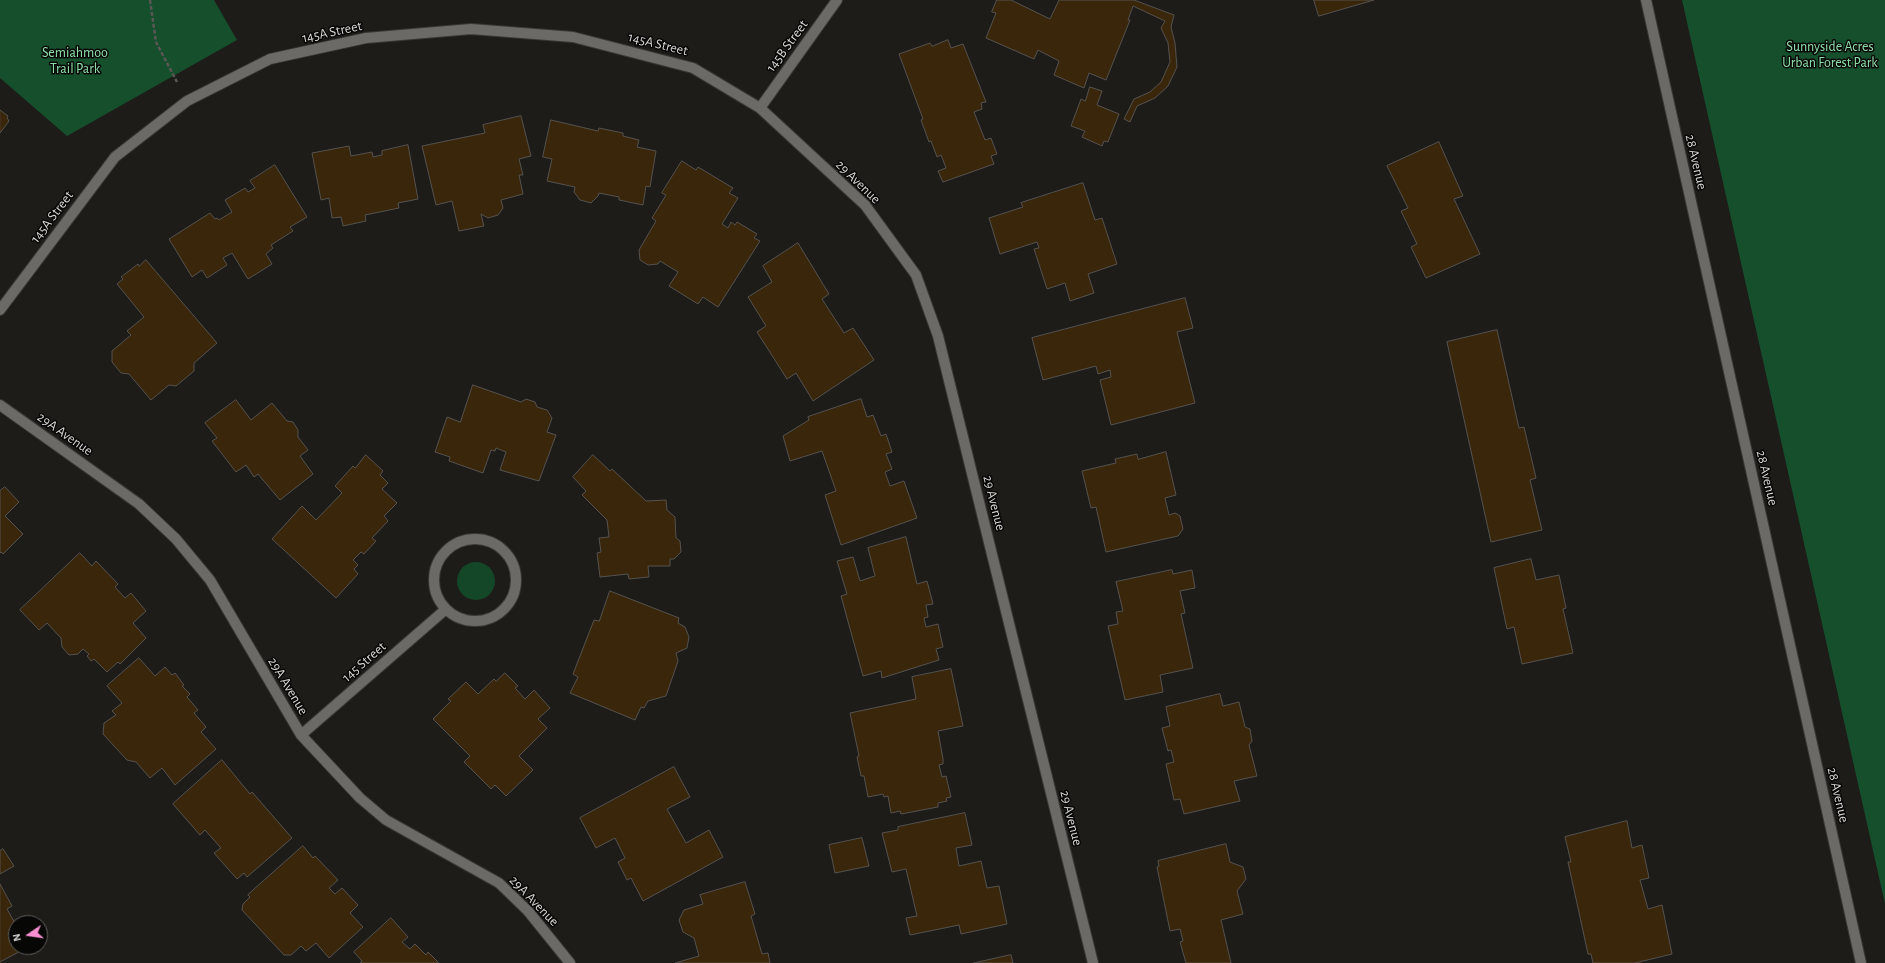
<!DOCTYPE html>
<style>
body{margin:0}
#map{position:relative;width:1885px;height:963px;overflow:hidden;background:#1e1c19;font-family:"Alegreya Sans",sans-serif}
canvas{display:block}
.north{position:absolute;left:8px;top:915px;width:40px;height:40px;box-sizing:border-box;background:#070706;border:1px solid #5b5b59;border-radius:50%;rotate:257deg;font-size:11px;font-weight:700;line-height:16px;text-align:center;color:#d9d8d6}
.north::after{content:'';display:block;margin:auto;width:14px;height:18px;background:#f690d0;clip-path:polygon(50% 0,100% 100%,50% 72%,0 100%)}
</style>
<div id="map">
<canvas width="1885" height="963"></canvas>
<div class="north">N</div>
</div>
<script>
const g = document.querySelector('canvas').getContext('2d');
g.lineJoin = 'round';
function fillPath(path, color) {
  g.fillStyle = color;
  g.fill(path, 'evenodd');
}
function stroke(path, color, width, dash) {
  g.strokeStyle = color;
  g.lineWidth = width;
  g.lineCap = dash ? 'butt' : 'round';
  g.setLineDash(dash || []);
  g.stroke(path);
}
function drawText(font, color, halo, rows, align = 'center') {
  g.font = font + ' "Alegreya Sans",sans-serif';
  g.lineWidth = 3;
  g.setLineDash([]);
  g.textBaseline = 'middle';
  g.strokeStyle = halo;
  g.fillStyle = color;
  for (const [text, x, y, turn = 0] of rows) {
    g.save();
    g.translate(x, y);
    g.rotate((+turn || 0) * Math.PI / 180);
    g.textAlign = isNaN(turn) ? turn : align;
    if (halo) g.strokeText(text, 0, 0);
    g.fillText(text, 0, 0);
    g.restore();
  }
}
fillPath(new Path2D(`
 M457 581a19 19 0 1 1 38 0a19 19 0 1 1-38 0Z`), '#144728');
fillPath(new Path2D(`
 M0 0H214L237 40 67 136 0 78Z
 M1682 0H1885V904Z`), '#154f2c');
const building = new Path2D(`
 M997 0H1011L1050 19 1059 0H1134L1174 15 1171 27 1175 43 1177 67 1168 86 1155 98 1137 106 1130 122 1124 119 1134 99 1150 92 1161 82 1170 62 1168 43 1161 28 1165 21 1133 6 1128 20H1130L1106 80 1089 73 1084 88 1054 75 1059 61 1038 50 1034 59 986 38 996 13 992 12Z
 M1314 0H1374L1319 16Z
 M948 40 951 48 963 44 986 102 981 103 982 109 974 112 985 140 991 138 997 154 991 156 994 164 943 182 938 171 946 168 941 155 937 157 931 141 929 142 921 120 923 119 899 54 930 43 932 46Z
 M1090 87 1102 91 1097 105 1119 114 1108 142 1104 141 1102 146 1082 137 1085 131 1071 126 1081 99 1085 101Z
 M0 110 8 116 7 118 9 121 0 133Z
 M521 116 531 156 519 159 523 175H519L523 194 501 200 503 208 498 215 488 218 481 214 484 226 459 231 452 201 436 205 422 146 485 133 483 125Z
 M551 120 598 131 599 128 623 133V136L639 140 637 147 656 151 650 187 646 186 643 205 619 200V197L599 193 598 196 591 203 580 200 574 192 575 187 547 181 552 159 543 157Z
 M1439 142 1463 196 1454 199 1480 254 1426 278 1411 247 1417 244 1401 211 1408 208 1387 166Z
 M408 145 418 199 398 203 399 208 365 215 366 221 343 226 341 217 332 218 329 198 321 200 312 153 349 146 351 156 372 152 373 157 382 155V151Z
 M682 161 696 170 698 167 733 188 729 193 738 198 722 224 728 228 731 222 735 225 737 222 757 234 754 238 760 241 718 307 703 297 698 304 669 286 678 272 660 261 658 264 648 265 640 260 639 250 656 221 652 218 666 195 662 193Z
 M275 165 307 217 290 227 293 231 271 245 273 248 266 254 272 264 248 279 232 253 223 258 227 265 207 278 202 270 192 277 169 239 210 213 215 219 217 218 219 220 232 212 225 200 245 188 248 192 255 188 250 181Z
 M1083 183 1095 220 1102 218 1117 264 1088 274 1094 293 1070 301 1065 283 1047 289 1034 249 1039 248 1037 242 1000 254 989 218 1023 207 1021 203Z
 M798 243 829 294 822 299 844 333 853 328 874 360 813 401 796 373 787 379 757 332 766 326 748 297 772 282 763 266Z
 M146 260 217 343 194 363V371L176 386 169 385 151 400 129 374 121 373 112 362V351L131 335 127 331 144 317 117 284 123 279 121 277 138 264 139 266Z
 M1185 298 1193 328 1177 332 1195 403 1111 425 1100 380 1111 377 1110 370 1098 374 1096 366 1043 380 1032 338Z
 M1497 330 1519 428 1524 427 1536 478 1530 480 1542 530 1491 542 1447 342Z
 M473 385 521 402 526 399 535 402 537 407 547 410 552 418 547 432 556 435 539 481 500 470 506 452 496 448 495 451 491 450 483 473 449 461 450 457 435 452 447 417 460 422Z
 M861 399 867 417 873 415 881 436 886 434 892 452 886 454 892 469 885 472 890 486 904 481 917 518 841 545 825 495 836 491 822 451 790 461 783 436 809 420 808 417Z
 M236 400 251 420 272 403 287 421 293 422 298 430V437L308 450 300 456 313 474 280 500 258 474 254 477 246 465 236 472 212 441 217 438 205 423Z
 M1166 452 1176 495 1165 498 1169 515 1175 513 1180 516 1183 529 1178 536 1106 552 1096 507 1091 508 1082 471 1116 463 1115 459 1137 454 1138 459Z
 M366 455 383 471 380 475 388 483 382 489 397 503 384 516 388 521 372 538 376 541 364 554 361 552 353 560 358 565 354 569 358 574 336 598 272 539 302 506 316 520 342 493 335 486 353 466 355 468Z
 M593 455 610 471 612 469 646 501 666 500 667 510 675 517 676 538 680 541 681 552 674 559H670V566H648L649 577 629 579 628 574 600 577 597 553 601 552 599 538 609 537 607 520 582 495 586 491 573 477Z
 M5 487 19 502 5 516 23 534 3 554 1 552 0 553V491Z
 M906 537 917 584 927 581 933 604 926 605 928 617 924 618 926 627 938 624 943 647 936 649 939 660 882 678 881 671 863 676 841 596 847 594 837 561 853 557 860 581 875 576 868 548Z
 M80 553 92 566 96 561 118 584 115 587 125 598 131 593 146 611 133 623 146 638 120 664 118 662 107 672 94 659 91 661 87 656 89 654 83 649 78 654 69 655 62 647 61 638 47 623 39 630 20 610Z
 M1531 559 1536 580 1559 575 1566 608 1563 609 1573 653 1522 664 1514 627 1507 629 1494 568Z
 M1172 570 1173 574 1192 570 1195 588 1180 591 1185 613 1181 614 1193 668 1160 675 1163 692 1125 700 1108 626 1118 624 1116 612 1123 611 1116 582Z
 M610 591 679 618 678 623 685 627 689 637 687 648 676 653 678 661 666 696 648 701 644 708 641 707 635 720 570 693 578 677 573 674 594 620 599 621Z
 M139 658 155 676 165 667 172 675 175 673 184 685 182 686 190 694 187 697 198 710 194 713 206 727 201 732 216 749 175 785 162 768 150 778 136 762 127 760 103 734 104 723 116 715 112 711 122 703 107 686Z
 M951 669 963 726 938 731 943 759V764L939 765 942 777 946 776 951 797 946 798 947 801 938 803V807L901 814 900 811 891 813 888 796 884 797 883 794 868 797 864 776H861L857 757 859 756 850 713 916 699 912 677Z
 M505 673 518 686 515 688 525 699 534 690 550 708 538 719 547 728 519 756 533 770 506 796 495 785 491 789 464 762 470 756 433 719 451 701 448 699 466 682 478 694 494 679 496 681Z
 M1220 694 1223 706 1239 702 1245 727 1250 729 1252 741 1249 745 1257 776 1234 781 1240 801 1184 814 1180 799 1174 800 1166 764 1174 762 1171 750 1168 751 1162 728 1170 726 1166 707Z
 M222 760 250 794 252 792 292 838 247 877 244 873 237 879 214 853 221 848 205 830 200 835 173 804Z
 M674 767 690 797 667 809 686 843 709 830 723 857 643 901 631 878 627 880 618 862 625 858 615 838 596 848 580 818Z
 M965 813 972 845 956 848 959 866 981 861 987 888 999 886 1007 924 961 934 959 925 910 935 906 918 917 916 906 869 892 872 882 833 898 830V827Z
 M1627 821 1632 848 1642 845 1649 878 1640 880 1648 909 1662 905 1672 954 1635 963H1593L1591 954H1588L1568 862H1571L1565 837Z
 M862 838 869 866 835 873 829 845Z
 M1226 844 1230 862 1243 867 1246 879 1237 891 1243 914 1221 920 1231 963H1186L1180 942 1183 941 1180 929 1170 931 1157 867 1159 866 1158 861Z
 M303 846 313 858 315 856 338 880 329 888 335 894 342 888 358 905 350 913 363 927 329 958 316 943 306 951 301 946 291 955H284L242 910 243 904 250 897 248 895Z
 M3 849 14 866 0 874V851Z
 M745 882 755 914 751 916 762 954 768 953 770 963H675L699 956 694 938 683 932 679 920 684 910 703 904 700 895Z
 M0 884 12 906 7 909 16 925V947H28L0 962Z
 M391 918 408 937 402 942 410 949 415 944 426 955 428 952 439 963H360L362 961 354 952Z
 M1011 955 1013 963H974Z`);
fillPath(building, '#3a270b');
stroke(building, '#55524f', 1);
const minor = new Path2D(`
 M1646 0 1861 963
 M760 108 837 0
 M0 310 115 157 187 101 270 59 366 38 471 29 573 37 693 68 760 108 865 205 916 275 938 336 1093 963
 M0 405 139 504 176 539 210 580 301 735 360 798 386 820 499 883 528 911 570 963
 M434 580a41 41 0 1 1 82 0a41 41 0 1 1-82 0Z
 M301 735 446 609`);
stroke(minor, '#3a3937', 12);
stroke(new Path2D(`
 M150 0 156 42 177 82`), '#595754', 2.5, [4, 2]);
stroke(minor, '#6c6a66', 10);
drawText('14px', '#d9d8d6', '#070706', [
 ["145A Street",332,32,-12],
 ["145A Street",658,44,14],
 ["145B Street",787,46,-54],
 ["28 Avenue",1696,162,77],
 ["29 Avenue",858,182,44],
 ["145A Street",52,217,-53],
 ["29A Avenue",65,434,35],
 ["28 Avenue",1767,478,77],
 ["29 Avenue",994,503,76],
 ["145 Street",364,662,-41],
 ["29A Avenue",288,686,59],
 ["28 Avenue",1838,795,77],
 ["29 Avenue",1071,818,76],
 ["29A Avenue",534,901,46]
]);
drawText('14px', '#8fe0a8', '#070706', [
 ["Sunnyside Acres",1830,47],
 ["Urban Forest Park",1830,63],
 ["Semiahmoo",75,53],
 ["Trail Park",75,69]
]);
</script>
